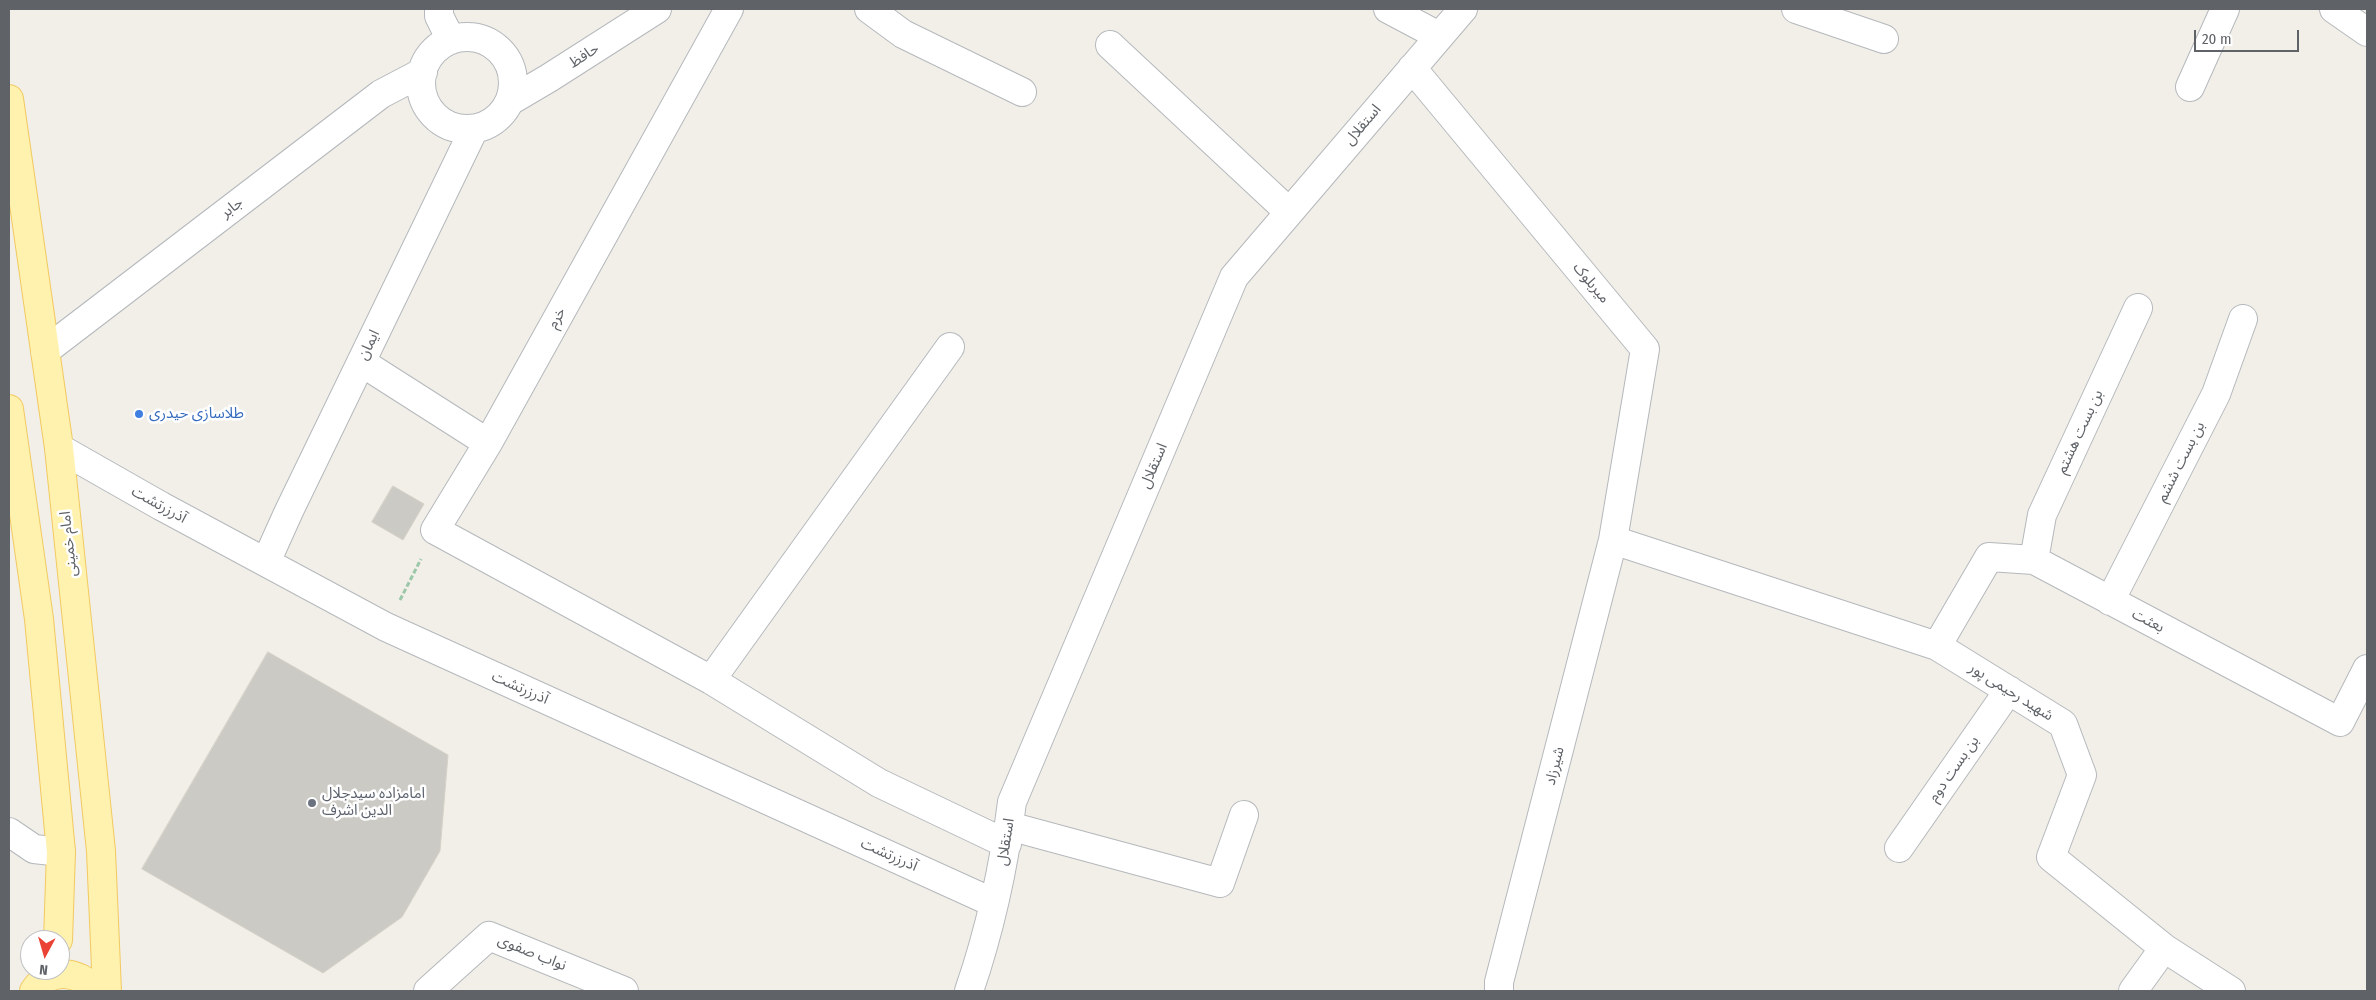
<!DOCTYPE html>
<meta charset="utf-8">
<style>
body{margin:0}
#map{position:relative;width:2376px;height:1000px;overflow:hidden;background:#f1efe8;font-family:"Fira Sans Condensed",sans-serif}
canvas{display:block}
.frame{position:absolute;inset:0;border:10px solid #5f6368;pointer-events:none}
.north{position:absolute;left:20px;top:930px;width:50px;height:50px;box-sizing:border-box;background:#fff;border:1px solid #bfc1c3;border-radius:50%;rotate:186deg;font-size:14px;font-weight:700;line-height:20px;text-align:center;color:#5f6368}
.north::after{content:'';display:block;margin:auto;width:18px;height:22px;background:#ea4335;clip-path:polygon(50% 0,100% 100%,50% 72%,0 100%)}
.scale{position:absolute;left:2194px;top:30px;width:105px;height:22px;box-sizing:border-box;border:2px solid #5f6368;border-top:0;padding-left:6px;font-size:15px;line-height:18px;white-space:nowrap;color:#5f6368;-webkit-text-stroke:4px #fff;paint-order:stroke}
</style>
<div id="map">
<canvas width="2376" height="1000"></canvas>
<div class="frame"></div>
<div class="north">N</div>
<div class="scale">20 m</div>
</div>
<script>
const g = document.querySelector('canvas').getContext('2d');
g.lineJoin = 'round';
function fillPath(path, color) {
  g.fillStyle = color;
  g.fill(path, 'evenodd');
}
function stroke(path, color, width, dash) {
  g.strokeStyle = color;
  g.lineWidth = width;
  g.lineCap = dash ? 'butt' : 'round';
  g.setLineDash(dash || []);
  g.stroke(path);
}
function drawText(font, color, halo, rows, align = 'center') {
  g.font = font + ' "Fira Sans Condensed","Noto Sans Arabic",sans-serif';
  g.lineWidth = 5;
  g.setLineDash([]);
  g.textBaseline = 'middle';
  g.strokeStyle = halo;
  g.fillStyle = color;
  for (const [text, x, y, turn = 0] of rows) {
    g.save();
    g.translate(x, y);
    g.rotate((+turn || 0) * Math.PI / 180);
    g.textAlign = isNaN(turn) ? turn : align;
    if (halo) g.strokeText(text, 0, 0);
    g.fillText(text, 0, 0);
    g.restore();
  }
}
const building = new Path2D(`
 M393 486 424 504 403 540 372 522Z
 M268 652 448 755 440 851 402 917 323 973 142 869Z`);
fillPath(building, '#cccac5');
stroke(building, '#d6d1c6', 1);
const street = new Path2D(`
 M439 9V16L451 40
 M729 9 488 443 435 530 711 680 879 783 1007 844
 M869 9 903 34 1022 92
 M1388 9 1439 36
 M1796 9 1884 39
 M2334 9 2367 32
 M421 83a46 46 0 1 1 92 0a46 46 0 1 1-92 0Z
 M1110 45 1289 212
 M1412 68 1645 349 1613 540 1499 982V991
 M2190 87 2225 9
 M510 101 549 78 657 9
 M45 351 381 94 423 72
 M361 362 488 443
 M59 448 161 506 386 627 994 903
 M1613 540 1937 646 2063 724 2082 775 2051 857 2164 948 2231 991
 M2034 560 2042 515 2138 308
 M266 562 289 511 474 129
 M2110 601 2216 394 2243 319
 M1937 646 1989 557 2034 560 2340 722 2367 669
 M711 680 950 347
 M1009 826 1220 883 1244 815
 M9 832 34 849 61 852
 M1899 848 2009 690
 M428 991 489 936 624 991
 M969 991C990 930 1004 866 1012 802L1234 277 1463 9
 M2133 991 2164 948`);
const primary = new Path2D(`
 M9 99 59 448 101 851 107 991
 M9 409 39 619 61 852 58 940
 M34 991C49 967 79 970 96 991`);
stroke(street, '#b5b8bc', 30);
stroke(primary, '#f2c960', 30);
stroke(new Path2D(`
 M400 600 421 559`), '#9cc7a9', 3, [5, 2.5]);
stroke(street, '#fff', 28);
stroke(primary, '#fff2af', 28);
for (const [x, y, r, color] of [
 [139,414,5,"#3f7fe0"],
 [312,803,5,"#6b7280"]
]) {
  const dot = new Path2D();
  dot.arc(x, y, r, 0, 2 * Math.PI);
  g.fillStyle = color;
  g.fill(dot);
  stroke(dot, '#fff', 2);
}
drawText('15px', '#5f6368', '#fff', [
 ["حافظ",584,56,-33],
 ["استقلال",1363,125,-50],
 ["جابر",232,208,-37],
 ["میربلوک",1591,283,50],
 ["خرم",557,318,-61],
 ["ایمان",369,345,-64],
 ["بن بست هشتم",2080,432,-65],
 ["بن بست ششم",2181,462,-63],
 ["استقلال",1154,466,-67],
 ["آذرزرتشت",159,505,29],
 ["امام خمینی",69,544,-96],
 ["بعثت",2148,621,28],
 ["آذرزرتشت",520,688,24],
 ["شهید رحیمی پور",2011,692,32],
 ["شیرزاد",1555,766,-76],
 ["بن بست دوم",1954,769,-55],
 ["استقلال",1006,842,-81],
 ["آذرزرتشت",889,855,24],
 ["نواب صفوی",532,953,22]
]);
drawText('15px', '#366cbe', '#fff', [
 ["طلاسازی حیدری",149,414]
], 'left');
drawText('15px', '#5b616d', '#fff', [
 ["امامزاده سیدجلال",322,794],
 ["الدین اشرف",322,811]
], 'left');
</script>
